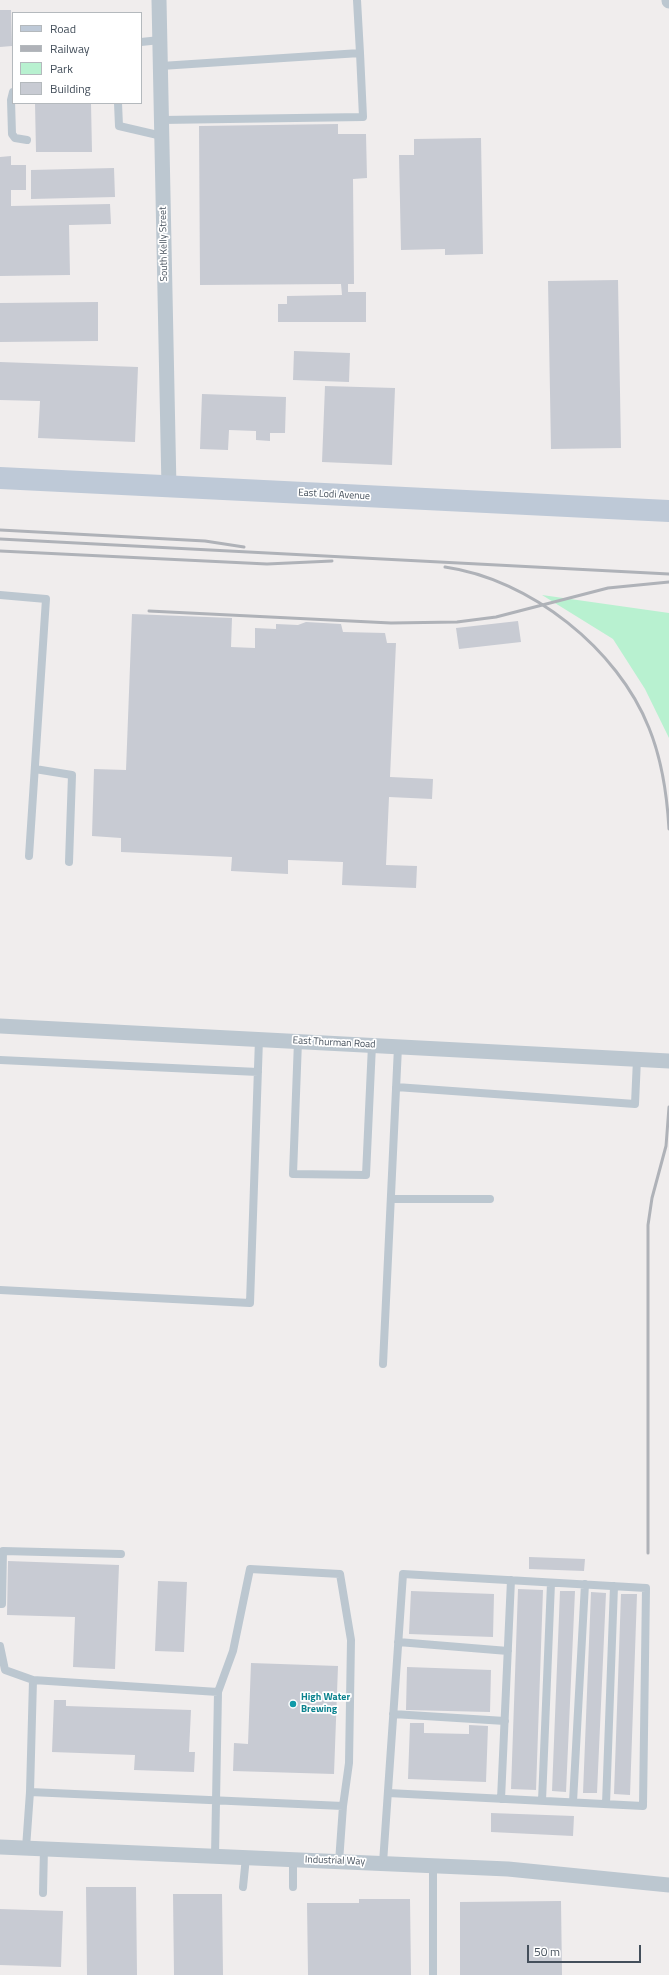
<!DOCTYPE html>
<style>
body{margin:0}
#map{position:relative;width:669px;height:1975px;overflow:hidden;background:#f0eded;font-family:"Titillium Web",sans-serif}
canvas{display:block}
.legend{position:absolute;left:12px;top:12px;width:130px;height:92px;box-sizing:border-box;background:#fff;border:1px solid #b4b9bd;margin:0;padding:5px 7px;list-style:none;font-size:12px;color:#444f5b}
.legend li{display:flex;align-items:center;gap:8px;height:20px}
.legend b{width:20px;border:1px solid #b4b9bd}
.scale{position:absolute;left:527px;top:1945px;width:114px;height:18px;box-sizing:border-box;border:2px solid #444f5b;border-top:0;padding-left:5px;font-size:12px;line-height:14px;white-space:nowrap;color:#444f5b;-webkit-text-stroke:3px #fff;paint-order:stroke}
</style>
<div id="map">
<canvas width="669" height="1975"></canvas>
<ul class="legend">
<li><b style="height:5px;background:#bec9d7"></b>Road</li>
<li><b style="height:5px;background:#afb2b8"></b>Railway</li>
<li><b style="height:11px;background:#b8f1d0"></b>Park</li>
<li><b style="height:11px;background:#c8cbd3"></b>Building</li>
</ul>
<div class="scale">50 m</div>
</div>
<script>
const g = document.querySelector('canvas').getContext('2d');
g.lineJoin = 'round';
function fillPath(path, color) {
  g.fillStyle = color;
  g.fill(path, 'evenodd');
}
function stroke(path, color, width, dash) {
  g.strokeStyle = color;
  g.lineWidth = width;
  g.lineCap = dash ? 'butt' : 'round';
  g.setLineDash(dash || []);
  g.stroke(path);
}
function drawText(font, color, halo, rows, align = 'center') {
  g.font = font + ' "Titillium Web",sans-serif';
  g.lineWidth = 3.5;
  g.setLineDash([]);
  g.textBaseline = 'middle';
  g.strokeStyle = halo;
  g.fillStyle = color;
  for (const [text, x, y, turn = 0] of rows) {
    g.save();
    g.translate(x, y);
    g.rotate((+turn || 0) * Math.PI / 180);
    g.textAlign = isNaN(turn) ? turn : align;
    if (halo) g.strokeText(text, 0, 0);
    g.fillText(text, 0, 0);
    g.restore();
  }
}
fillPath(new Path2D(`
 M542 595 669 613V738L645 689 613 639Z`), '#b8f1d0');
fillPath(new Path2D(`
 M0 10H11L12 46 0 47Z
 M35 103H91L92 152H36Z
 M338 124V134H366L367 178 353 179 354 284H348V292H366V322H278V304H287V296L342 295 341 284 200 285 199 126Z
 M481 138 483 254 445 255V249L401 250 399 155H414V139Z
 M11 156V165H26V190H11V206L110 204 111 224 69 225 70 275 0 276V157Z
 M114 168 115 197 31 199V170Z
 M618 280 621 448 551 449 548 281Z
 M98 302V341L0 342V303Z
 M294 351 350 353 349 382 293 380Z
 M0 362 138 367 135 442 38 438 40 401 0 400Z
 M325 386 395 388 392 465 322 462Z
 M202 394 286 397 285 433H270V441L256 440V431L229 430 228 450 200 449Z
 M132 614 232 618 231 647 255 648V628L276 629V624L298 625 306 622 341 624 343 632 385 633 387 643H396L390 777 433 779 432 799 389 797 386 865 417 866 416 888 342 885 343 862 288 860V874L231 871 232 857 121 852V838L92 836 94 769 126 770Z
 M518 621 521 642 459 649 456 628Z
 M529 1557 585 1559 584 1571 529 1569Z
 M8 1561 119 1565 115 1669 73 1667 75 1617 7 1615Z
 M158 1581 187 1582 184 1652 155 1651Z
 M518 1589 543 1590 536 1790 511 1789Z
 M411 1591 494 1594 493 1637 409 1634Z
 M560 1591H575L566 1792 552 1791Z
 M591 1592 606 1593 597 1793H583Z
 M621 1594H637L630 1795 614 1794Z
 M251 1663 338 1666 334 1774 233 1771 234 1743 248 1744Z
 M407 1667 491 1670 490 1712 406 1710Z
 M54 1700H66V1706L191 1710 189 1752H195L194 1772 134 1770 135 1755 52 1752Z
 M410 1723H424V1733L469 1734V1725L488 1726 486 1782 408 1779Z
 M491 1813 574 1816 573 1836 491 1832Z
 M86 1887H136L137 1975H87Z
 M173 1894H222L223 1975H174Z
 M359 1899H410L411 1975H308L307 1903H359Z
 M561 1901 562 1975H460V1902Z
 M0 1909 63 1911 61 1967 0 1965Z`), '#c8cbd3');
stroke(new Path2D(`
 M141 42 160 40
 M161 66 360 53 357 0
 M13 92 11 100 12 134 15 138 27 140
 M118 103 119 126 162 136
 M162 120 363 117 360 53
 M0 595 46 599 29 856
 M35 769 72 775 69 862
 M298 1041 293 1174 366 1175 372 1045
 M0 1060 258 1072
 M396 1087 635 1104 637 1059
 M391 1199H490
 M0 1290 250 1303 259 1039
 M383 1364 398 1047
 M0 1604H2L3 1551 121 1554
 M398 1642 508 1651
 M0 1646 5 1670 33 1680
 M218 1692 233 1651 250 1569 340 1574 351 1640 349 1763 343 1806
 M393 1714 505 1721
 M30 1792 33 1680 218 1692 215 1856
 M501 1799 511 1580
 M542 1801 551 1583
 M573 1802 585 1584
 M606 1804 614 1586
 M26 1848 30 1792 343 1806 339 1862
 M293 1860V1887
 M383 1863 403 1574 646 1588 643 1806 388 1793
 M243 1887 246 1857
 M43 1893 44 1848
 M433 1975V1866`), '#bcc7d0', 8);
stroke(new Path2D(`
 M159 0 169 488
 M669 0V1
 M0 1026 669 1061
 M0 1847 508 1869 669 1885`), '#bcc7d0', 15);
stroke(new Path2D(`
 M0 478 669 511`), '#bec9d7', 22);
stroke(new Path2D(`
 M0 530 205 541 244 547
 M0 539 669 574
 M0 551 267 564 332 561
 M445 567C530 579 618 649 649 728 662 760 667 794 669 829
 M149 611 391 623 457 622 496 617 608 588 669 582
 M648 1553V1225L652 1198 666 1146 669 1107`), '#afb2b8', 3);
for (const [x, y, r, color] of [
 [293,1704,4,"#0f9aa8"]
]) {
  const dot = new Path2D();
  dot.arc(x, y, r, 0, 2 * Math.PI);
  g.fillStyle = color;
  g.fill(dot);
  stroke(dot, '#fff', 1.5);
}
drawText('10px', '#444f5b', '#fff', [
 ["South Kelly Street",164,244,-91],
 ["East Lodi Avenue",334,495,3],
 ["East Thurman Road",334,1043,3],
 ["Industrial Way",335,1861,2]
]);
drawText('bold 10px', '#0d838f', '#fff', [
 ["High Water",301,1698],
 ["Brewing",301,1710]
], 'left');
</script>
